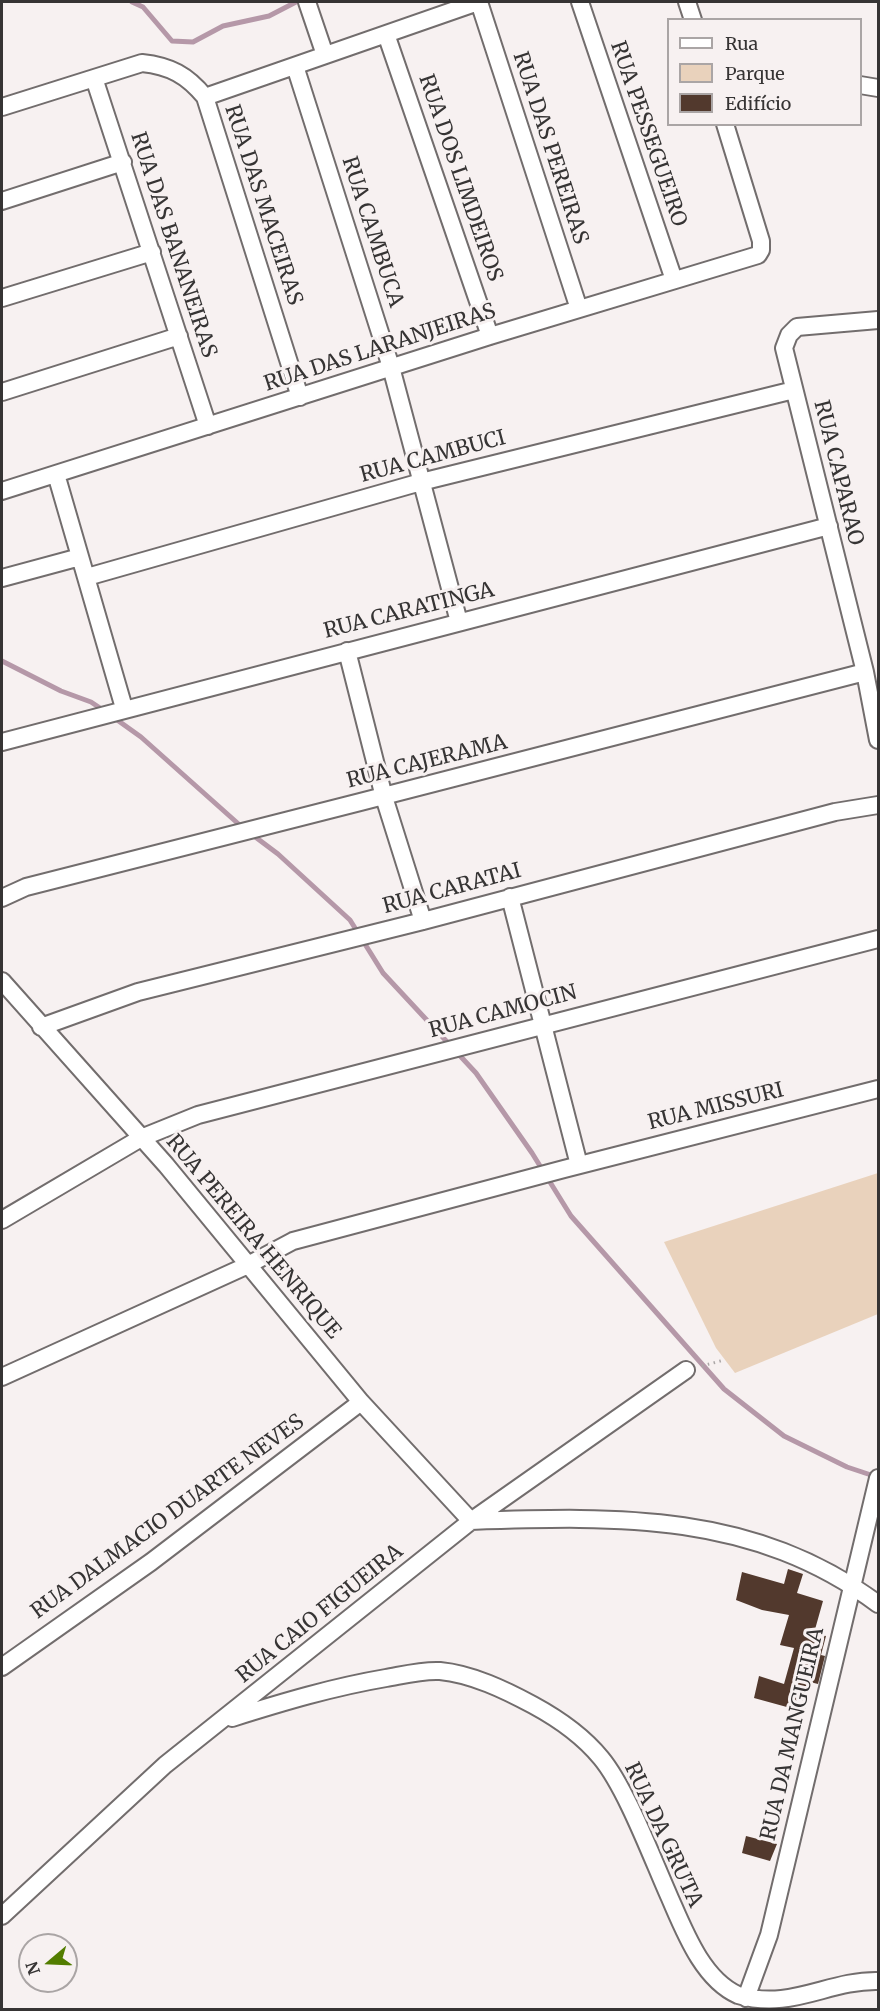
<!DOCTYPE html>
<meta charset="utf-8">
<style>
body{margin:0}
#map{position:relative;width:880px;height:2011px;overflow:hidden;background:#f7f1f1;font-family:Merriweather,serif}
canvas{display:block}
.frame{position:absolute;inset:0;border:3px solid #363434;pointer-events:none}
.legend{position:absolute;left:667px;top:18px;width:195px;height:108px;box-sizing:border-box;background:#f7f1f1;border:2px solid #aaa5a5;margin:0;padding:8px 10px;list-style:none;font-size:18px;color:#363434}
.legend li{display:flex;align-items:center;gap:12px;height:30px}
.legend b{width:30px;border:2px solid #aaa5a5}
.north{position:absolute;left:18px;top:1933px;width:60px;height:60px;box-sizing:border-box;background:#f7f1f1;border:2px solid #aaa5a5;border-radius:50%;rotate:251deg;font-size:16px;font-weight:700;line-height:24px;text-align:center;color:#363434}
.north::after{content:'';display:block;margin:auto;width:21px;height:27px;background:#527d00;clip-path:polygon(50% 0,100% 100%,50% 72%,0 100%)}
</style>
<div id="map">
<canvas width="880" height="2011"></canvas>
<div class="frame"></div>
<ul class="legend">
<li><b style="height:8px;background:#fff"></b>Rua</li>
<li><b style="height:16px;background:#e9d2bc"></b>Parque</li>
<li><b style="height:16px;background:#52392d"></b>Edifício</li>
</ul>
<div class="north">N</div>
</div>
<script>
const g = document.querySelector('canvas').getContext('2d');
g.lineJoin = 'round';
function fillPath(path, color) {
  g.fillStyle = color;
  g.fill(path, 'evenodd');
}
function stroke(path, color, width, dash) {
  g.strokeStyle = color;
  g.lineWidth = width;
  g.lineCap = dash ? 'butt' : 'round';
  g.setLineDash(dash || []);
  g.stroke(path);
}
function drawText(font, color, halo, rows, align = 'center') {
  g.font = font + ' Merriweather,serif';
  g.lineWidth = 6;
  g.setLineDash([]);
  g.textBaseline = 'middle';
  g.strokeStyle = halo;
  g.fillStyle = color;
  for (const [text, x, y, turn = 0] of rows) {
    g.save();
    g.translate(x, y);
    g.rotate((+turn || 0) * Math.PI / 180);
    g.textAlign = isNaN(turn) ? turn : align;
    if (halo) g.strokeText(text, 0, 0);
    g.fillText(text, 0, 0);
    g.restore();
  }
}
fillPath(new Path2D(`
 M878 1173V1314L735 1373 716 1348 664 1242Z`), '#e9d2bc');
stroke(new Path2D(`
 M132 2 143 7 172 41 193 42 223 26 269 16 296 2
 M2 661 61 691 91 702 106 712
 M113 717 141 737 243 828
 M250 833 278 854 350 920 383 973 476 1073 532 1153 571 1216 724 1389 784 1436 847 1467 877 1477`), '#b598a8', 5);
fillPath(new Path2D(`
 M788 1569 803 1574 797 1593 823 1601 814 1633 826 1636 821 1655 825 1656 818 1684 810 1682 805 1712 754 1698 759 1676 784 1684 794 1648 780 1645 789 1615 762 1610 736 1600 742 1572 784 1584Z
 M746 1836 777 1844 770 1861 742 1853Z`), '#52392d');
const minor = new Path2D(`
 M307 2 325 55
 M479 2 579 309
 M580 2 674 280
 M687 2 693 20
 M386 34 490 336
 M295 66 391 367 459 622
 M94 78 208 426
 M860 85 878 88
 M205 97 478 2
 M2 107 142 63C170 66 187 75 205 97L300 397
 M2 201 123 162
 M2 298 152 252
 M878 320 797 327 789 335 784 348 865 672 878 740
 M2 392 179 336
 M56 474 124 708
 M2 491 490 336 758 255 761 250V241L725 124
 M87 577 421 482 794 390
 M2 578 80 557
 M347 651 384 797 423 921
 M2 742 829 526
 M510 897 579 1165
 M2 898 26 887C306 816 585 745 865 672
 M2 981 166 1165 361 1402 471 1521C619 1516 754 1512 878 1604
 M41 1027 138 992 423 921 835 812 878 805
 M2 1220 141 1138 198 1115 878 939
 M2 1377 246 1266 293 1241 564 1169 878 1089
 M2 1667 151 1562 361 1402
 M232 1718C283 1702 333 1687 386 1678 403 1675 422 1670 440 1671 472 1674 505 1690 533 1705 557 1718 583 1736 601 1758 626 1788 652 1858 669 1896 684 1930 702 1979 738 1995 791 2011 828 1980 878 1981
 M2 1916 165 1765 471 1521 686 1370
 M746 1998 769 1935 878 1478`);
stroke(minor, '#726d6d', 20);
stroke(new Path2D(`
 M702 1366 724 1360`), '#aba7a7', 3, [1.5, 4.5]);
stroke(minor, '#fff', 16);
drawText('21px', '#363434', '#f7f1f1', [
 ["RUA PESSEGUEIRO",648,134,71],
 ["RUA DAS PEREIRAS",550,148,72],
 ["RUA DOS LIMDEIROS",460,178,71],
 ["RUA DAS MACEIRAS",263,205,72],
 ["RUA CAMBUCA",372,232,72],
 ["RUA DAS BANANEIRAS",173,245,72],
 ["RUA DAS LARANJEIRAS",380,348,-18],
 ["RUA CAMBUCI",433,457,-15],
 ["RUA CAPARAO",838,473,76],
 ["RUA CARATINGA",409,611,-14],
 ["RUA CAJERAMA",427,762,-14],
 ["RUA CARATAI",452,889,-15],
 ["RUA CAMOCIN",503,1012,-15],
 ["RUA MISSURI",716,1107,-14],
 ["RUA PEREIRA HENRIQUE",253,1237,50],
 ["RUA DALMACIO DUARTE NEVES",168,1517,-36],
 ["RUA CAIO FIGUEIRA",320,1614,-39],
 ["RUA DA MANGUEIRA",793,1734,-77],
 ["RUA DA GRUTA",663,1835,65]
]);
</script>
